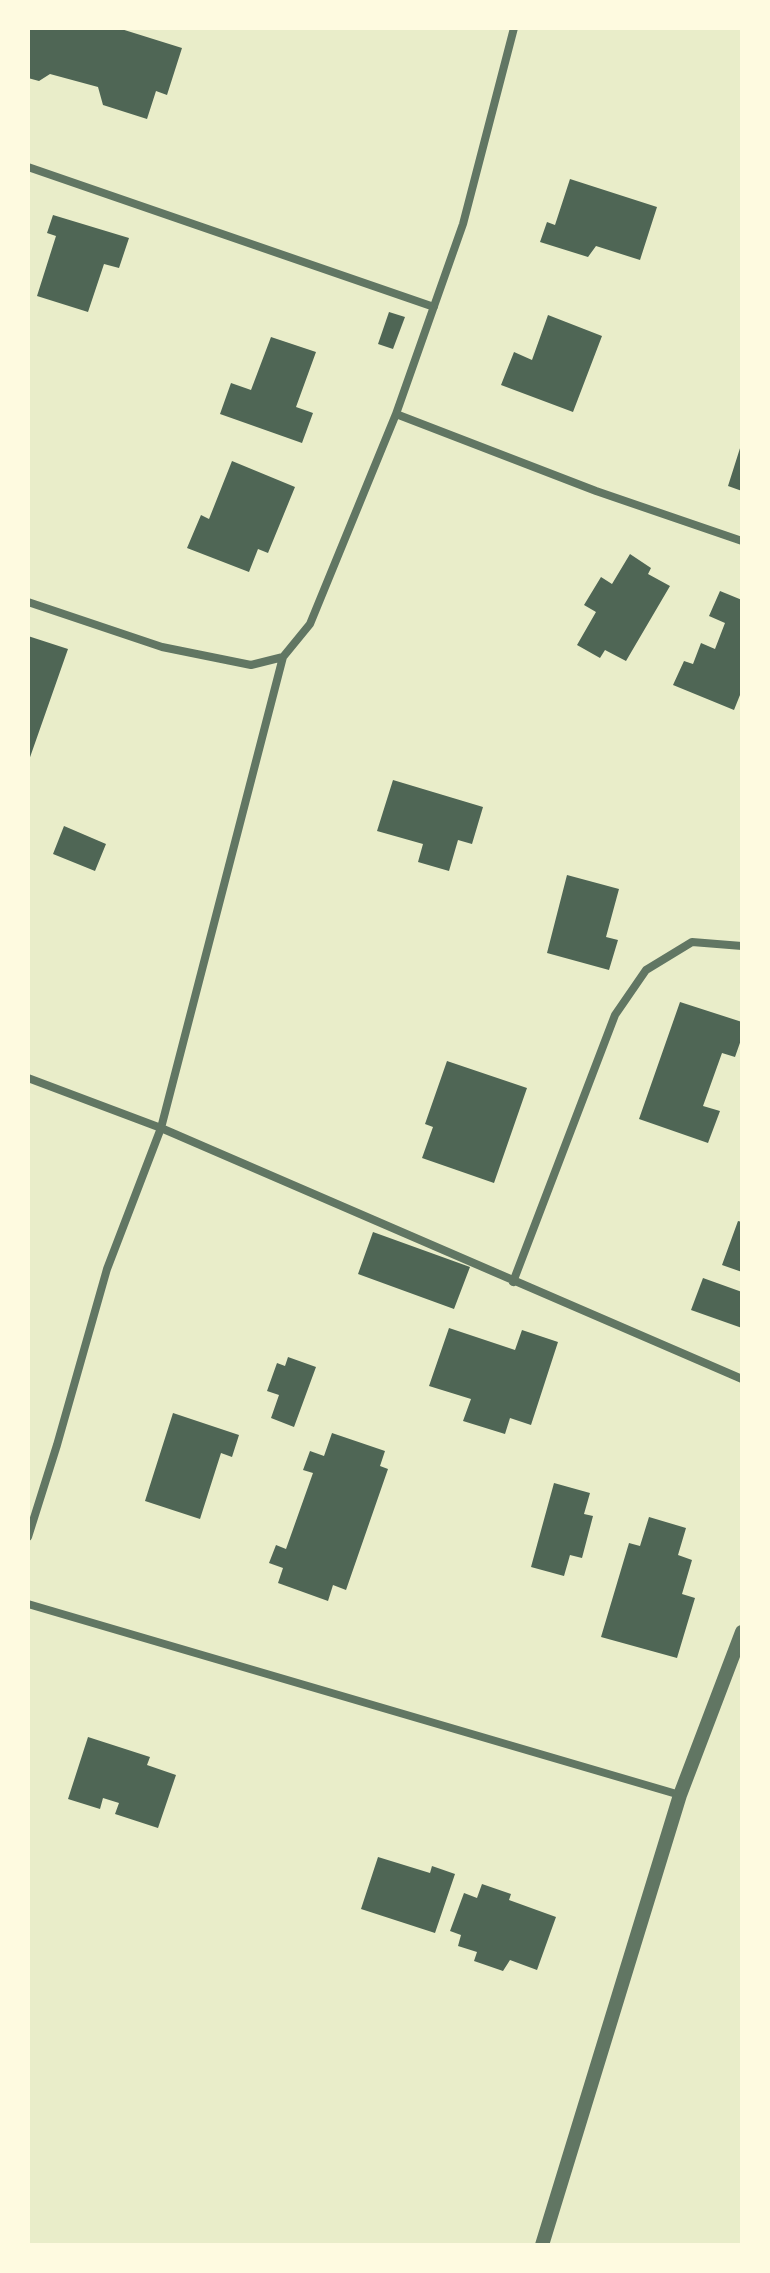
<!DOCTYPE html>
<style>
body{margin:0}
#map{position:relative;width:770px;height:2273px;overflow:hidden;background:#e9edc9;font-family:Georgia,serif}
canvas{display:block}
.frame{position:absolute;inset:0;border:30px solid #fefae0;pointer-events:none}
</style>
<div id="map">
<canvas width="770" height="2273"></canvas>
<div class="frame"></div>
</div>
<script>
const g = document.querySelector('canvas').getContext('2d');
g.lineJoin = 'round';
function fillPath(path, color) {
  g.fillStyle = color;
  g.fill(path, 'evenodd');
}
function stroke(path, color, width, dash) {
  g.strokeStyle = color;
  g.lineWidth = width;
  g.lineCap = dash ? 'butt' : 'round';
  g.setLineDash(dash || []);
  g.stroke(path);
}
fillPath(new Path2D(`
 M28 28 101 30 102 28H118L182 48 167 95 156 91 147 119 103 105 98 87 50 74 39 81 28 78Z
 M570 179 657 207 640 260 596 246 588 257 540 242 547 222 555 225Z
 M53 215 129 238 119 268 104 264 88 312 37 296 56 236 47 233Z
 M389 312 405 317 393 349 378 344Z
 M548 315 602 336 573 412 501 385 514 352 532 360Z
 M271 337 316 352 296 407 313 413 302 443 220 414 231 383 251 390Z
 M741 445H742V491L728 486Z
 M232 461 295 487 268 553 258 549 249 572 187 548 201 515 209 519Z
 M630 554 651 568 648 574 670 586 626 661 605 650 600 658 577 645 596 612 584 605 601 577 612 584Z
 M720 591 742 600V690L734 710 673 685 684 661 693 664 701 643 715 649 725 623 709 616Z
 M28 636 68 649 28 763Z
 M393 780 483 807 472 844 458 840 449 871 418 862 423 844 377 831Z
 M64 826 106 844 95 871 53 854Z
 M567 875 619 889 606 937 618 940 609 970 547 953Z
 M680 1002 742 1022V1037L735 1057 722 1053 703 1106 720 1111 708 1143 639 1119Z
 M447 1061 527 1088 494 1183 422 1158 433 1127 425 1124Z
 M738 1221 742 1222V1272L722 1265Z
 M373 1232 470 1267 454 1309 358 1274Z
 M703 1278 742 1292V1328L691 1310Z
 M449 1328 515 1350 522 1330 558 1342 531 1425 510 1418 505 1434 463 1421 471 1399 429 1386Z
 M288 1357 316 1367 294 1427 271 1418 279 1395 267 1391 277 1363 285 1366Z
 M173 1413 239 1435 232 1457 221 1453 200 1519 145 1501Z
 M332 1433 385 1451 380 1466 388 1469 346 1590 333 1585 328 1601 278 1583 283 1568 269 1563 276 1545 286 1549 313 1473 303 1470 310 1451 324 1456Z
 M554 1483 590 1493 584 1514 593 1516 582 1558 570 1555 564 1576 531 1567Z
 M649 1517 686 1528 678 1555 692 1560 682 1594 695 1598 677 1658 601 1637 629 1543 640 1546Z
 M88 1737 150 1757 147 1765 176 1775 158 1828 115 1814 119 1803 103 1798 100 1809 68 1799Z
 M378 1857 430 1873 432 1866 455 1874 435 1933 361 1909Z
 M482 1884 511 1894 509 1900 556 1917 537 1970 510 1960 503 1971 474 1961 477 1952 458 1946 461 1935 450 1931 464 1893 477 1898Z`), '#4f6655');
stroke(new Path2D(`
 M28 167 434 307
 M396 414 596 491 742 541
 M28 602 162 647 251 665 283 657 310 624 396 414 463 224 514 28
 M28 1078 161 1128 742 1379
 M513 1282 615 1015 646 970 692 942 742 946
 M28 1537 57 1445 107 1269 161 1128 283 657
 M28 1604 680 1795`), '#617663', 8);
stroke(new Path2D(`
 M542 2245 680 1795 742 1632`), '#617663', 14);
</script>
